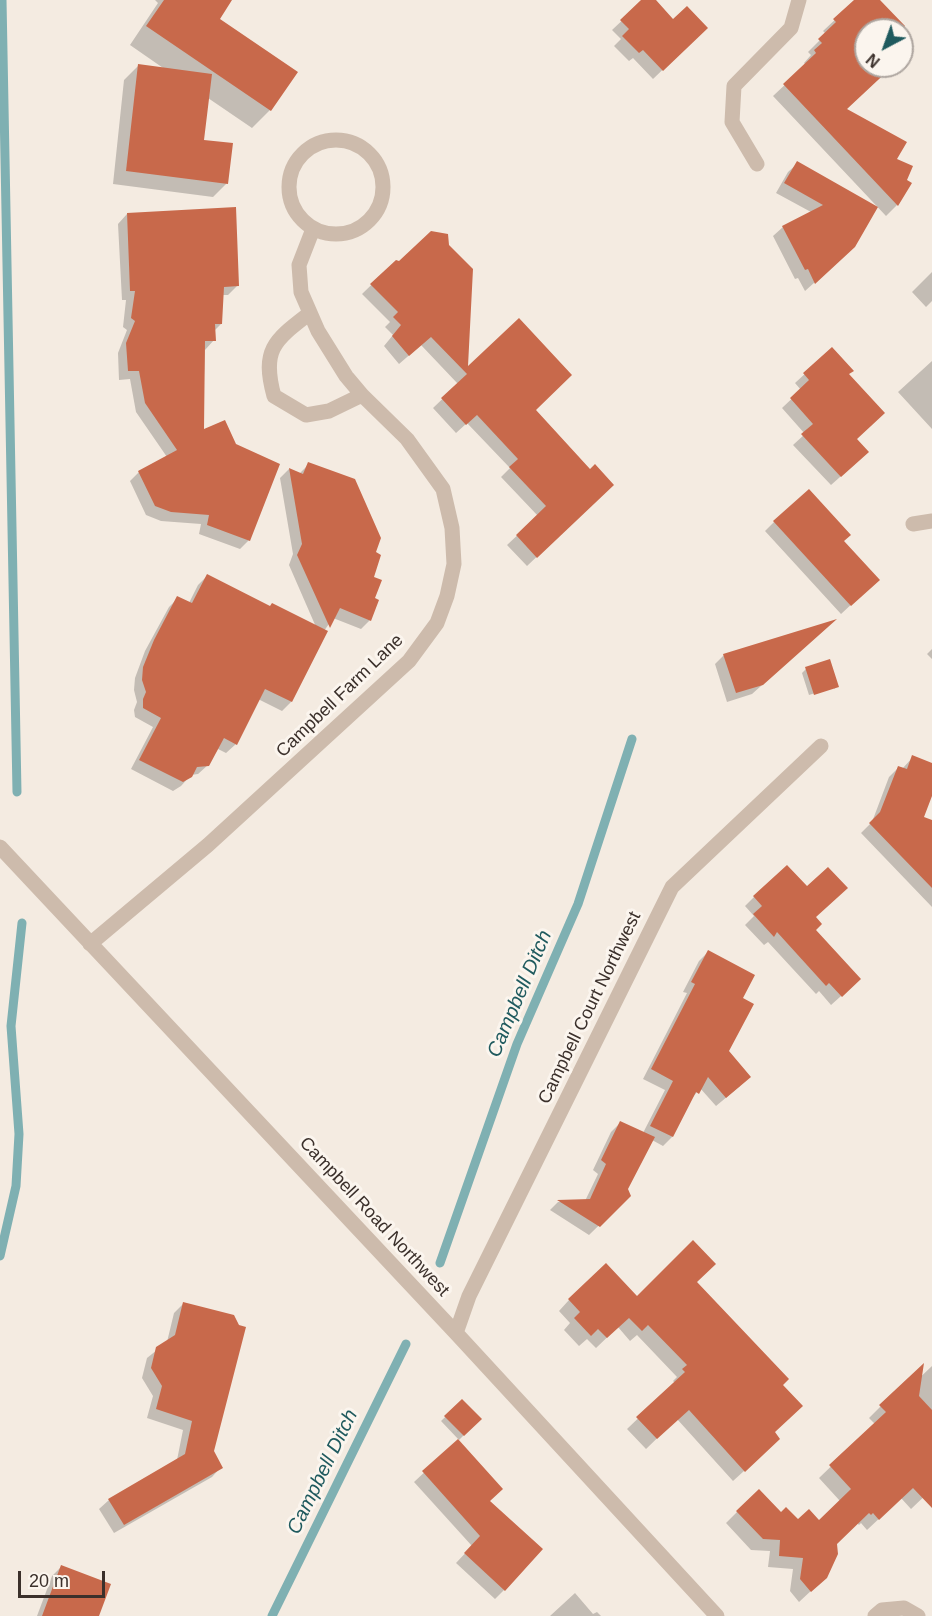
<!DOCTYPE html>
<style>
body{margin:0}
#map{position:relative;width:932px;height:1616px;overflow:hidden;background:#f4ebe1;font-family:Arial,sans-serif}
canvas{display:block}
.north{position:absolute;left:854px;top:18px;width:60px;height:60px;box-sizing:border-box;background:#fbf5ee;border:2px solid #aea6a0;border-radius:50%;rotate:221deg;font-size:16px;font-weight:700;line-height:24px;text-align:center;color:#3b302b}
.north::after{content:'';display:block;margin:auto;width:21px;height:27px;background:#1f5a5e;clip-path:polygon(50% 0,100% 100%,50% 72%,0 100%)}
.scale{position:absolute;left:18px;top:1571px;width:87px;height:27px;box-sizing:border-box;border:3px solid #3b302b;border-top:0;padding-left:8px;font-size:18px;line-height:21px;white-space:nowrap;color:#3b302b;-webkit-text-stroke:4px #fbf5ee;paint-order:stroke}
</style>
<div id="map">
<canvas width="932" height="1616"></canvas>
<div class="north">N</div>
<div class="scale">20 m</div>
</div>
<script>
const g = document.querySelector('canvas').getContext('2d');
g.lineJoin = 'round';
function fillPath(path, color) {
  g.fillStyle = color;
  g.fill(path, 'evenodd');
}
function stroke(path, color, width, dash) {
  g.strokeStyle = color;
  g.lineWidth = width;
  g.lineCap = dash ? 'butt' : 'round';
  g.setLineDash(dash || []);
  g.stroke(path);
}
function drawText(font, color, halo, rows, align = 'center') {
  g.font = font + ' Arial,sans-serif';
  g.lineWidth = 6;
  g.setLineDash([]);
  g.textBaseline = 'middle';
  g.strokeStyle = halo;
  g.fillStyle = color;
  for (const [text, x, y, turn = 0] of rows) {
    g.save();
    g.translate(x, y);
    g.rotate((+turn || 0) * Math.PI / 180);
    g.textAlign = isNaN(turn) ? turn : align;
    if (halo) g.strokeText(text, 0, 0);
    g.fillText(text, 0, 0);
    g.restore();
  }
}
fillPath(new Path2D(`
 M155 0H231L218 19 296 72 270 110 252 128 208 98 203 141 227 183 213 197 113 184 124 80 138 66 166 70 130 45 158 3Z
 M644 0H654L673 21 706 28 653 79 633 58 629 61 614 46 621 39 612 30Z
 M856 0H878L900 30H866V66H892L845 109 895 159 905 180 910 183 897 205 886 216 773 96 806 65 804 63 811 55 808 52 826 34 823 31Z
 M798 163 876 207 844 256 805 291 798 278 795 279 773 236 783 227 811 212 776 193 788 172Z
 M127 214 237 286 228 295H222L221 324 214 331V340L205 350 202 431 249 540 240 549 199 534 201 524 161 521 146 515 130 481 139 472 167 457 136 412 130 379 119 380 118 353 127 330 123 327 126 300H122L118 224Z
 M396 261 466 370 534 410 603 494 527 566 507 545 538 516 501 477 510 468 467 423 456 433 433 408 458 384 421 345 399 364 384 346 393 335 385 327 390 322 362 294Z
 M932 272V301L926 307 912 292Z
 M832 349 847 375 858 461 831 485 793 445 805 434 782 408 801 390 795 383Z
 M932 361V429L898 392Z
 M309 464 374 552 372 578 373 599 370 620 361 629 333 618 324 631 326 632 291 702 282 711 258 699 236 744 226 753 216 748 208 765 198 774 191 775 181 786 173 791 131 769 153 727 135 717 134 710 137 702 134 690 135 678 145 651 169 607 178 598 189 603 198 585 207 576 270 607 316 627 289 565 293 554 280 478 289 469 299 474Z
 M774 522 842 541 868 589 841 614 765 531Z
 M826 628 752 694 727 702 715 664 724 655Z
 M932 649V659L927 654Z
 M806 669 837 686 834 689V687L809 695 802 673Z
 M913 757 932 764V792L922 818 932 822V907L861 833 872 822 889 777 898 768 902 769Z
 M807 888 814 918V930L850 988 831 1005 819 991 816 994 768 942 764 945 745 925 754 916 745 906 754 897Z
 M708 952 741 999 728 1052 740 1086 716 1106 700 1088 690 1101 672 1137 663 1146 652 1140 626 1189 629 1196 589 1235 550 1210 558 1202 585 1201 598 1174 593 1170 611 1132 620 1123 643 1133 665 1090 643 1079 687 993 683 992 699 961Z
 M695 1283 781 1385 773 1433 768 1449 733 1481 677 1419 646 1449 627 1429 675 1383 673 1381 677 1377 637 1335 630 1341 618 1327 596 1348 587 1339 579 1346 564 1330 570 1323 559 1311 569 1300 637 1298Z
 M183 1304 212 1452 221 1467 212 1477 114 1533 99 1509 109 1500 177 1460 183 1430 147 1418 153 1396 142 1378 147 1358 167 1342 174 1313Z
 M932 1366V1489L911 1509 901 1498 867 1530 861 1523 859 1525 857 1523 836 1544 813 1589 799 1602 790 1591 793 1569 768 1567 770 1551 751 1550 726 1523 737 1512 781 1514 798 1521 819 1522 840 1501 819 1478 875 1424 869 1418 881 1406 911 1386Z
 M462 1401 480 1419 459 1440 441 1421Z
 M458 1441 488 1501 504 1590 495 1599 456 1563 472 1546 414 1482Z
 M61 1567 98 1616H37L52 1576Z
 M575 1593 593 1614 597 1612 601 1616H550Z`), '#0003');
stroke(new Path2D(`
 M2 0 17 792
 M0 1256 16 1186 19 1134 11 1026 22 923
 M440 1263 517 1044 578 904 632 739
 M272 1616 406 1344`), '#7fb0b2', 9);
fillPath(new Path2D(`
 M164 0H232L220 19 298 72 271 111 146 26Z
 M641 0H656L673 19 687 6 708 28 663 71 643 50 639 53 622 36 629 29 620 20Z
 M854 0H880L905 26 901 30H866V66H893L847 109 907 142 897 159 913 166 907 180 912 183 898 206 783 84 816 53 814 50 822 43 818 39 836 22 833 19Z
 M138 64 212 74 204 140 233 143 228 184 126 171Z
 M797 161 878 207 855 247 815 284 808 269 805 270 782 226 823 205 784 183Z
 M236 207 239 286 224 287 222 324H215L216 341H205L204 429 225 420 236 444 280 464 250 541 207 525 209 515 171 512 155 506 138 471 177 450 145 403 139 371H128L126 343 135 321 131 318 135 291H130L127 213Z
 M431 231 448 234 449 245 473 269 468 366 519 318 572 375 536 410 590 469 595 464 614 485 537 558 516 535 546 506 509 467 518 459 477 415 466 425 441 398 467 374 431 337 409 356 392 336 401 325 393 317 398 312 370 284 396 260 399 261Z
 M832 347 854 371 849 374 885 413 857 439 869 452 841 477 801 434 813 424 790 398 809 380 803 373Z
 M308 462 355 479 381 538 376 552 381 555 374 577 382 580 375 598 379 600 371 621 340 608 330 628 297 555 302 544 289 468 303 474Z
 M809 489 851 535 844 541 880 580 851 606 773 521Z
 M207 574 270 606 272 603 328 631 292 702 265 689 237 745 224 738 209 766 197 767 192 777 183 782 139 760 161 718 143 708V699L146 692 142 680 143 667 154 640 177 596 192 603Z
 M837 619 763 685 736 693 723 654Z
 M830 659 839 687 814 695 805 667Z
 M912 755 932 763V796L924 817 932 820V888L869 823 880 812 898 766 907 769Z
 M787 865 807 886 828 867 848 888 816 917 822 924 816 930 861 979 842 997 829 983 826 986 777 932 774 937 753 914 762 906 753 896Z
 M708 950 755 975 743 998 754 1004 729 1051 751 1077 726 1098 708 1077 699 1094 696 1092 673 1137 650 1126 673 1081 651 1069 695 984 691 982Z
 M620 1121 655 1137 628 1189 631 1196 600 1227 557 1200 590 1199 606 1164 601 1160Z
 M693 1240 716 1264 697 1282 789 1379 783 1385 803 1406 775 1432 780 1439 745 1472 689 1410 657 1439 636 1417 685 1372 682 1369 687 1365 648 1325 642 1331 629 1318 607 1338 598 1329 591 1336 574 1318 580 1312 568 1299 606 1263 637 1296Z
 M183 1302 234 1315 239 1325 246 1327 214 1451 223 1468 124 1525 108 1499 185 1454 192 1421 156 1409 162 1386 151 1368 156 1347 175 1335Z
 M924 1363 919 1396 932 1410V1508L913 1488 879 1520 873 1513 871 1515 869 1513 837 1544 838 1554 827 1578 811 1592 800 1579 803 1558 779 1556 780 1540 763 1539 736 1511 759 1489 781 1512 786 1507 798 1519 809 1509 819 1520 851 1489 829 1465 886 1412 879 1405Z
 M462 1399 482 1419 464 1436 444 1416Z
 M458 1439 503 1489 490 1501 543 1549 505 1591 464 1553 480 1536 422 1471Z
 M61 1565 111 1584 99 1616H42Z`), '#c8694b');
stroke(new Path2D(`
 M289 187a47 47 0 1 1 94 0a47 47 0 1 1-94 0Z
 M757 164 732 122 734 86 791 28 799 0
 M310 313C275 340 261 349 274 396L306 415 329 411 362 395
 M913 524 932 521
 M0 847 456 1333 717 1616
 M90 944 208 845 409 661 437 623 447 596 454 564 452 528 443 489 407 439 362 395 346 376 318 331 301 292 299 265 313 229
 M456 1333 469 1296 672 887 821 746
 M875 1616 882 1610 904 1608 918 1616`), '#cdbbac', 15);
drawText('18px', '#3b302b', '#fbf5ee', [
 ["Campbell Farm Lane",340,696,-44],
 ["Campbell Court Northwest",590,1008,-64],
 ["Campbell Road Northwest",374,1217,47]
]);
drawText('italic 20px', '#1f5a5e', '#fbf5ee', [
 ["Campbell Ditch",520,994,-67],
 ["Campbell Ditch",323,1472,-64]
]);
</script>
